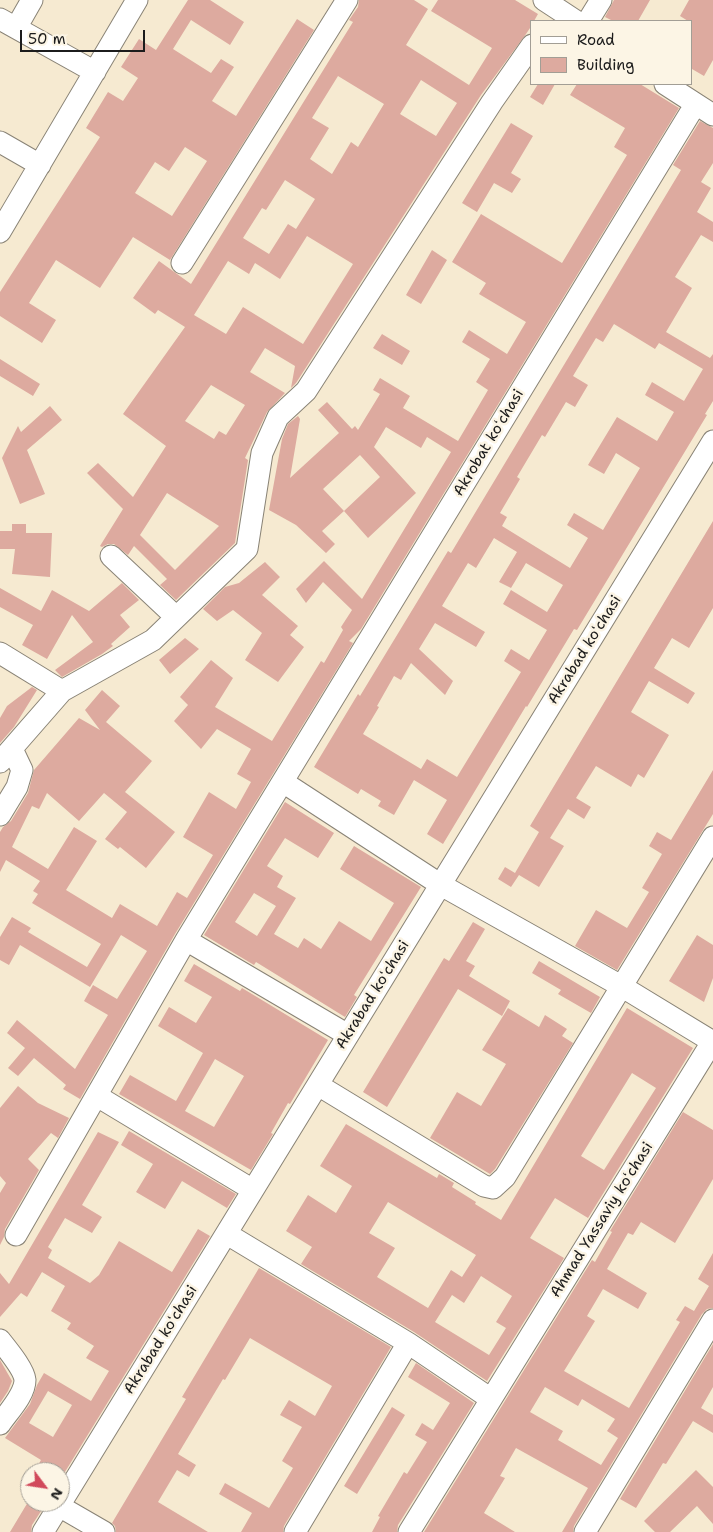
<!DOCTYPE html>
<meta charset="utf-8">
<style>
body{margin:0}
#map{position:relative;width:713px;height:1532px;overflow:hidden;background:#f6ead1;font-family:"Shantell Sans",sans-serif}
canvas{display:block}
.legend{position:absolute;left:530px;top:20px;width:162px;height:65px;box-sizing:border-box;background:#fcf5e5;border:1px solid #a29e95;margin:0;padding:6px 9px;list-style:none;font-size:15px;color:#1c1c1c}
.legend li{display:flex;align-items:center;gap:10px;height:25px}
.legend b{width:25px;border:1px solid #a29e95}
.north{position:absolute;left:20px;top:1462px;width:50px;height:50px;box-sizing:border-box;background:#fcf5e5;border:1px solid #a29e95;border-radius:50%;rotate:121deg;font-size:14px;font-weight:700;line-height:20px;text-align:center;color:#1c1c1c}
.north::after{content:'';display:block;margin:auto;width:18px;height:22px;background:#d1495b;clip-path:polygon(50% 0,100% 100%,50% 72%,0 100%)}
.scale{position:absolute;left:20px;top:30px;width:125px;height:22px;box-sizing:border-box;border:2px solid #1c1c1c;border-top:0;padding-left:6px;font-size:15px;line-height:18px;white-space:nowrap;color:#1c1c1c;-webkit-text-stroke:4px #fcf5e5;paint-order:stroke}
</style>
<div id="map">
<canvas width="713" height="1532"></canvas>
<ul class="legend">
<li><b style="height:6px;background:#fff"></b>Road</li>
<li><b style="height:14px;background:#ddaa9f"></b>Building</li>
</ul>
<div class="north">N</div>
<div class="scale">50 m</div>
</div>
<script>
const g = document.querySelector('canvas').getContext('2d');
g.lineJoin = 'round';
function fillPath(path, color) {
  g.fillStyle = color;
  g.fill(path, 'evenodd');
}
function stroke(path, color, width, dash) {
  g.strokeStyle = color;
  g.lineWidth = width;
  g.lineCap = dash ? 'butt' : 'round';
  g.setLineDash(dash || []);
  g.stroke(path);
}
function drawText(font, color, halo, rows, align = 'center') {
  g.font = font + ' "Shantell Sans",sans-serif';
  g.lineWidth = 5;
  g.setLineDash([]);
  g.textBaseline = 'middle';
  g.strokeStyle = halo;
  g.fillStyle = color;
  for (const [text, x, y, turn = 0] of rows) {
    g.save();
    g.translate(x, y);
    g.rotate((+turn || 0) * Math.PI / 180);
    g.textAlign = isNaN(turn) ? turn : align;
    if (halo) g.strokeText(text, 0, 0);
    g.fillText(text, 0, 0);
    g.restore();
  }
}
fillPath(new Path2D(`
 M188 0H210L244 22 230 45 191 20 173 49 211 73 221 59 234 67 212 101 236 116 297 19 314 30 170 260 133 237 100 288 56 260 29 303 56 320 42 343 0 316V292L100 137 86 128 108 92 123 101 138 78 121 67 139 39 156 50ZM185 147 207 161 172 216 135 193 155 162 169 171Z
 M359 0H414L428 9 406 45 469 85 492 48 431 11 438 0H515L538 14 534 21H532V25L526 34 481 95 296 383 291 388 295 366 265 348 250 372 285 393 267 412 245 458 248 460 235 543 176 600 160 585 167 579 134 546 128 555 114 544H108L102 547 100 546 123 509 87 473 98 463 133 497 166 446 123 414 185 327 158 310 155 314 133 298 159 261 191 284 353 22 349 20 358 7ZM338 76 384 104 358 147 351 142 332 174 310 159 329 128 312 118ZM421 80 457 103 436 136 400 114ZM285 180 315 199 296 229 288 224 269 254 243 238 262 208 266 210ZM307 236 353 264 303 344 243 307 226 334 194 315 228 261 249 274 255 263 280 279ZM211 385 245 405 226 435 219 431 214 439 185 421ZM167 493 219 526 175 570 140 535Z
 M614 0H650L638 21H613L605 17Z
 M689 0H713V60L704 76 692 69V21H688L680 16Z
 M538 84H555L543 105 530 97Z
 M577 84H640L679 108 361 629 349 641 353 643 175 934 80 1099 63 1089 66 1085 34 1058 18 1076 8 1068 25 1048 7 1033 17 1020 75 1069 108 1015 84 1001 93 985 117 999 147 951 121 935 90 987 20 945 9 965 0 960V937L12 917 31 928 28 932 87 967 101 944 32 903 38 894 33 891 40 881 6 860 0 872V832L3 827 11 821 28 793 34 770 79 718 100 730 85 710 102 690 120 706 106 722 152 761 125 792 175 832 146 868 120 847 118 849 105 839 127 812 104 793 79 821 47 793 39 809 32 806 12 847 48 869 74 827 97 841 66 890 112 918 120 904 157 926 177 892 187 898 213 855 183 837 209 792 236 809 251 782 237 774 251 749 217 729 201 749 174 721 188 705 180 697 211 660 233 678 215 707 272 741 321 661 324 663 343 630 341 627 352 610 323 582 306 603 296 589 324 561 362 599 451 452 427 437 421 448 386 427 374 447 416 493 368 538 344 511 322 531 335 544 326 553 296 525 269 510 282 439 288 424 298 416 300 419 290 478 339 433 318 410 327 402 352 429 355 426 358 430 380 394 373 390 380 378 410 396 403 408 458 441 488 390 476 382 490 359 462 342 469 330 507 354 526 322 479 294 486 283 452 262 481 214 562 263 627 155 614 147 625 128 570 95ZM360 455 380 477 344 511 323 489Z
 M700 121 713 128V163L701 182 711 188 697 212 713 222V242L701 235 675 277 692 288 666 332 710 358 713 354V401L705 414 707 415 577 630 574 629 527 707 526 706 443 844 427 834 447 800 414 780 394 815 378 806 381 801 361 789 358 794 314 767 358 694 360 696 448 551 451 553 681 170 673 165ZM614 324 655 349 659 343 703 369 684 401 652 382 645 395 674 412 657 441 617 417 588 465 604 474 616 453 640 468 603 530 574 513 567 525 588 538 570 568 502 526 507 517 500 513 520 479 517 477 542 435 545 437 566 402 575 407 588 385 573 376 596 338 603 342ZM494 538 517 552 499 582 511 588 526 563 563 585 547 612 511 590 503 604 547 630 529 660 511 649 504 661 521 672 457 777 427 759 421 769 363 734 379 707 377 706 394 676 401 680 411 663 445 695 453 681 419 649 435 623 476 647 485 632 442 606 468 563 476 568Z
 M511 123 533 136 511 173 521 179 512 193 494 183 477 212 462 203Z
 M432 250 447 260 421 304 406 295Z
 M382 334 410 351 402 365 373 348Z
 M0 359 40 384 33 396 0 376Z
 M50 406 62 420 27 450 45 494 20 504 2 458 18 426 21 432Z
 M713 521V608L689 648 672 638 654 668 695 693 688 704 649 681 631 712 669 735 644 778 638 774 631 787 596 766 576 798 591 807 584 819 568 809 550 838 564 846 539 887 519 875 511 887 498 879 505 867 515 873 539 832 530 826Z
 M12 524H26V533H52L50 577 12 574 15 549H0V531H12Z
 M265 562 280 577 262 595 298 626 290 635 304 647 278 682 245 660 262 633 233 610 217 621 203 609 225 587 239 583Z
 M122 583 139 600 120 615 130 627 111 644 113 646 102 654 62 677 55 670 93 642 72 615 47 659 22 645 33 625 0 607V588L41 611 52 590 89 611Z
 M185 638 199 649 170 674 159 660Z
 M32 687 37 690 14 727 0 743V718L7 706Z
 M713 770V814L617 970 575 946 596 910 627 928 649 892 642 888 662 854 649 846 657 832 671 840Z
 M285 802 334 833 318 858 285 838 267 866 283 876 277 887 296 898 274 934 298 948 304 938 321 949 339 921 371 941 394 903 340 869 354 846 421 887 354 995 357 997 345 1017 256 962 254 965 204 935ZM254 893 276 906 257 936 235 922Z
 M473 922 485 929 466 961 475 966 469 976 510 1001 502 1016 458 989 387 1107 363 1092 444 958 449 961Z
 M697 935 713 945V978L704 1002 669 981Z
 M539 961 600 997 591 1013 558 994 561 990 532 973Z
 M194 964 240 991 242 988 328 1040 290 1104 288 1103 271 1133 273 1134 251 1170 119 1094 130 1075 176 1101 203 1053 158 1026 169 1007 196 1023 212 997 184 981ZM215 1059 244 1076 214 1127 185 1111Z
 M508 1008 539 1027 545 1015 567 1029 562 1036 573 1043 495 1169 490 1174 430 1138 457 1092 481 1106 506 1064 482 1050Z
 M627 1008 693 1048 588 1218 555 1198 530 1238 564 1258 487 1381 414 1332 301 1264 312 1247 286 1231 308 1195 336 1213 352 1186 320 1166 346 1124 437 1178 439 1174 454 1183 452 1187 476 1202 475 1204 501 1220ZM632 1073 656 1088 604 1170 581 1156ZM388 1202 476 1255 462 1277 451 1270 428 1308 377 1277 395 1248 369 1233ZM481 1276 512 1296 496 1322 506 1328 489 1355 435 1322 452 1295 464 1303Z
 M18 1086 38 1103 69 1118 58 1138 51 1133 28 1159 39 1170 5 1229 4 1237 0 1245V1193L6 1183 0 1176V1108Z
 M683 1112 713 1130V1179L675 1243 641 1222 633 1235 628 1233 607 1269 647 1293 638 1309 603 1289 587 1316 595 1321 564 1371 629 1408 680 1322 676 1320 685 1306 694 1311 709 1286 698 1279 713 1253V1308L707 1309 702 1314 574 1526 573 1532H562L588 1488 516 1448 500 1476 505 1478 484 1513 515 1532H424L592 1260 595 1262 612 1232 610 1231ZM545 1387 578 1406 582 1399 615 1419 607 1431 618 1438 601 1465 558 1440 563 1431 530 1412Z
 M129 1131 236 1194 227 1208 182 1181 165 1209 136 1192 153 1164 121 1145Z
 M98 1132 119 1142 82 1205 102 1217 92 1233 65 1218 48 1247 52 1250 48 1258 90 1283 99 1275 119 1241 172 1272 198 1229 210 1236 60 1480V1472H34L41 1460 5 1438 30 1404 37 1385 44 1373 91 1401 109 1371 86 1358 94 1346 67 1329 71 1323 51 1311 65 1286 42 1272 27 1297 21 1293 0 1317V1273L9 1284ZM48 1391 72 1405 53 1437 29 1423Z
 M259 1268 391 1347 284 1526 283 1532H241L252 1513 219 1494 225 1483 269 1508 293 1468 282 1461 302 1427 280 1415 289 1400 315 1416 332 1386 250 1338 225 1380 223 1379 178 1454 196 1465 189 1477 177 1470 158 1502 208 1532H116L115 1526 112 1523 186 1399 182 1397Z
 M713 1344V1387L701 1408 713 1415V1433L693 1421 666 1464 663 1463 636 1508 620 1499Z
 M0 1360 12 1381 8 1391 0 1403Z
 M416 1363 474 1403 398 1525 397 1532H372L380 1517 378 1516 404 1472 407 1474 427 1442 415 1435 422 1423 433 1430 450 1403 408 1377Z
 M392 1407 405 1415 357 1494 344 1486Z
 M696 1470 713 1487V1524L697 1506 670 1532H655L644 1521Z
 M28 1502H47L32 1525 31 1532H10Z`), '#ddaa9f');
const minor = new Path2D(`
 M544 0 576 21
 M0 19 95 72
 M588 21 601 0
 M16 28 32 0
 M665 84 713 115
 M0 142 40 165
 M0 232 137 0
 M182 263 347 0
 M111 556 176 617
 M0 653 62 691
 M0 762 62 691 153 640 247 549 262 453 278 417 306 391 492 102 532 45
 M283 782 441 885 621 986 713 1042
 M0 815 17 787 22 770 12 749
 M186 940 348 1035
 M318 1085 484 1186 493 1188 505 1177 713 837
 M97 1096 253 1190
 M227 1234 408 1343 491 1399
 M16 1235 186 940 695 105
 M0 1340C7 1349 24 1369 25 1380 25 1395 8 1412 0 1424
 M59 1506 104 1532
 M43 1532 713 441
 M295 1532 408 1343
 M409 1532 712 1042
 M585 1532 713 1320`);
stroke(minor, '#898376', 23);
stroke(minor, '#fff', 21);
drawText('15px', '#1c1c1c', '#fcf5e5', [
 ["Akrobat koʻchasi",489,443,-59],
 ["Akrabad koʻchasi",585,650,-58],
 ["Akrabad koʻchasi",373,995,-58],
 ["Ahmad Yassaviy koʻchasi",602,1220,-58],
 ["Akrabad koʻchasi",161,1340,-58]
]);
</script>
